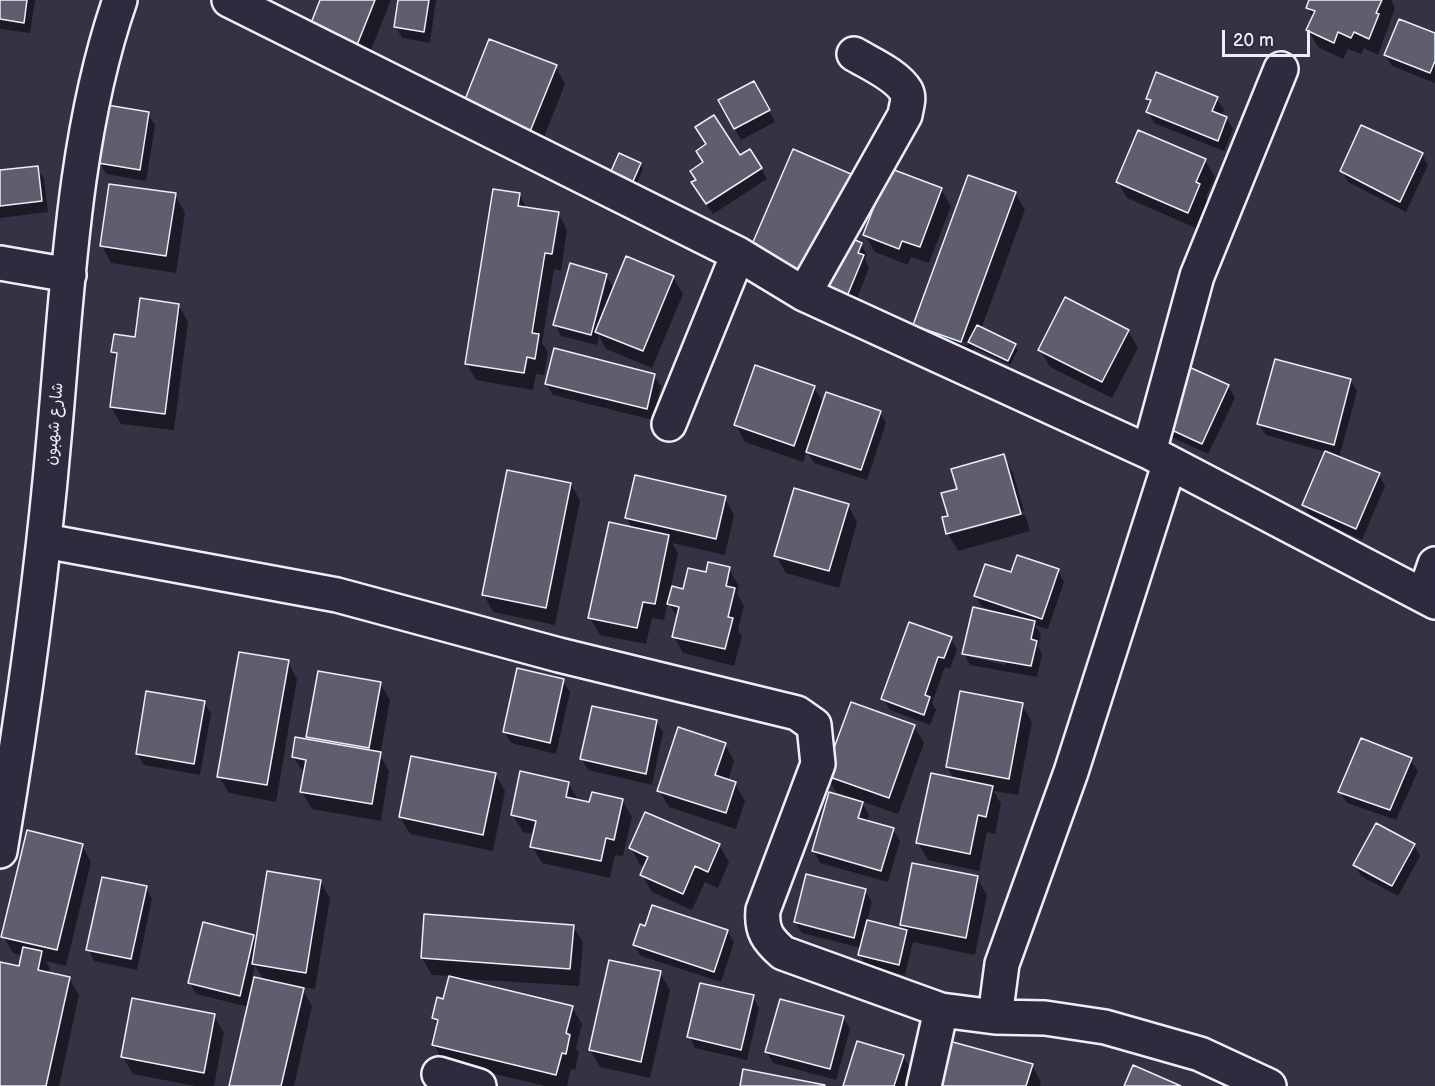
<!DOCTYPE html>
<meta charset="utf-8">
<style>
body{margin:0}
#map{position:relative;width:1435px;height:1086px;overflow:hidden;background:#363244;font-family:"Balsamiq Sans",sans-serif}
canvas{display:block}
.scale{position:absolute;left:1222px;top:30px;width:88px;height:27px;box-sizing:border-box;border:3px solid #e8f1f8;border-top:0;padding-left:8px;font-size:18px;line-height:21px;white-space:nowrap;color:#e8f1f8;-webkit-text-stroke:4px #2f2a3d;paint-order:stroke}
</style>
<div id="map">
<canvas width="1435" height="1086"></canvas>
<div class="scale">20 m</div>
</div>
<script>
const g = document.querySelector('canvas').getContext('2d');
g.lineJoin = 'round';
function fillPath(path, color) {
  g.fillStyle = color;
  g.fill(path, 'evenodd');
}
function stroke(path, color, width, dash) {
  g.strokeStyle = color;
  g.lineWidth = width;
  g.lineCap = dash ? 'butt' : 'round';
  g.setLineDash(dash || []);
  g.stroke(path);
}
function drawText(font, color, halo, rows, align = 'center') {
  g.font = font + ' "Balsamiq Sans","Playpen Sans Arabic",sans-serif';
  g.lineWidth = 6;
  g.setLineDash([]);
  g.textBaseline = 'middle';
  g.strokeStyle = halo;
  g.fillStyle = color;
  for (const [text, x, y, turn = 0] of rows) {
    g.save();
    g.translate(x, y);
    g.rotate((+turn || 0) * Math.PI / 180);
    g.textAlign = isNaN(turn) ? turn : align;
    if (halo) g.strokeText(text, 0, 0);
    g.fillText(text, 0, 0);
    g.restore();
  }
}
fillPath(new Path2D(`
 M0 0H35L30 33 0 29Z
 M322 0H391L362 72Z
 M400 0H436L430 43 402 38 396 27Z
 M1311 0H1391L1395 8 1378 55 1364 48 1361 54 1348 49 1343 59 1318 47 1308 30 1313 18 1307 7Z
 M1435 35V83L1392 66 1385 55Z
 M490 40 556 67 565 84 537 155Z
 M754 83 775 122 741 140 720 101Z
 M1147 98 1217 99 1224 110 1221 116 1226 118 1233 129 1224 151 1154 123 1148 112 1151 104Z
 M148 114 155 125 146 181 106 174 100 163Z
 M1139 132 1205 160 1215 177 1206 197 1209 202 1198 229 1127 198 1117 181Z
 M1422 154 1428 165 1406 212 1348 182 1342 171Z
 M620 155 640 164 643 169 633 192Z
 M740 157 761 168 767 179 713 214 699 194 697 180 705 163Z
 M37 168 44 179 48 212 0 218V172Z
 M941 189 951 206 929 263 911 257 908 265 875 252 865 235Z
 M1015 193 1025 210 981 329 1015 345 1018 350 1010 365 974 348 970 358 925 341 915 324ZM927 328 968 343 967 346 927 331Z
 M519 194 527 209 558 213 567 230 561 271 554 269 542 343 548 352 544 375 536 374 533 390 476 380 466 363Z
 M175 195 185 212 176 273 111 263 102 246Z
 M861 244 867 255 865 260 869 268 850 316 831 309Z
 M606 275 614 289 673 277 683 294 652 368 606 349 599 336 597 345 561 336 555 324Z
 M178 305 188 322 174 430 121 424 111 407 117 359 113 352 136 338Z
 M1128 331 1138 348 1112 398 1050 367 1040 350Z
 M654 375 661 386 653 420 553 395 546 384Z
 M1350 380 1357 391 1339 458 1379 475 1385 486 1362 540 1310 516 1304 505 1326 452 1266 435 1259 424Z
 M1228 386 1235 398 1208 454 1171 437 1164 426Z
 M814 387 824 404 880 412 886 423 867 480 814 463 807 451 803 462 745 442 736 425Z
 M1004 456 1013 473 1024 511 956 530V533L1025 514 1030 531 958 551 948 534 944 518 950 517 959 490Z
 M571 484 580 501 555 625 493 612 484 595Z
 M725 498 734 515 725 555 672 543 678 553 671 587 684 590 707 574 729 569 739 586 737 594 744 606 738 630 742 636 734 666 683 653 674 636 678 619 668 602 664 620 652 618 646 644 600 635 590 618 633 529 626 518ZM725 581H728L725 593Z
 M848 505 857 522 839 588 786 573 776 556Z
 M1058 570 1064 582 1048 629 1035 625 1041 634 1038 646 1042 654 1037 677 970 665 964 653 995 611 982 607 976 596 1012 574ZM970 654 1006 662V665L970 657Z
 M951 638 957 650 950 669 945 667 932 703 936 710 930 725 890 710 883 699Z
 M288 662 297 679 276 802 229 793 219 777Z
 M563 681 570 692 556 754 511 743 504 732Z
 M380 683 390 700 380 755 389 771 381 821 312 809 302 792 305 774 293 757 310 741 308 737Z
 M204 702 211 713 200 775 144 765 137 754Z
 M1022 705 1032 722 1018 795 994 791 1001 804 995 834 987 832 979 871 928 860 918 843 954 779 947 767Z
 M656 721 663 732 652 785 588 770 582 759Z
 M914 726 924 743 898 814 861 801 869 815 867 822 893 830 900 841 888 882 820 863 814 851 856 799 836 792 826 775Z
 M725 744 734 761 728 781 735 784 745 801 736 829 669 807 659 790Z
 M1411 760 1418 771 1396 820 1347 803 1340 792Z
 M495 774 505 791 493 851 410 834 400 817Z
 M568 783 578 800 590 804 622 800 632 817 623 856 615 855 610 878 542 863 532 846 534 834 523 832 513 815Z
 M82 845 91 862 66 966 46 961 50 969 49 974 69 978 79 995 59 1086H0V963L20 968 23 956 13 953 3 936Z
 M719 845 729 862 718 888 705 882 692 910 652 892 642 875 645 867 640 865 631 848Z
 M1414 845 1420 856 1398 896 1361 876 1355 865Z
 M977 878 987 895 975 955 913 942 905 975 866 966 860 955 861 948 802 933 795 922 865 891 872 902 867 922 905 931 901 925Z
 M320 881 330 898 315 989 301 987 312 1006 294 1086H282L302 1001H299L279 1086H230L249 1007 196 994 190 983 253 936 257 943ZM255 966 264 980 252 978Z
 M146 888 152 899 137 970 94 961 88 949Z
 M573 926 583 943 579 986 451 978 572 1007 582 1024 576 1048 579 1053 575 1070 571 1069 567 1086H545L444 1062 434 1045 438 1026 433 1018 444 1001 450 976 432 975 422 958Z
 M646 928 727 931 734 942 721 982 641 956 634 945Z
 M660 973 670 990 650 1078 600 1067 590 1050Z
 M753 997 759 1008 747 1060 695 1048 689 1036Z
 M214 1016 224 1033 214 1086H195L133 1074 123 1057Z
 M843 1017 850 1029 836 1080 773 1063 767 1052Z
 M903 1056 913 1073 909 1086H845Z
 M1032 1065 1041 1082 1040 1086H931Z`), '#0007');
const building = new Path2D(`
 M0 0H27L24 23 0 19Z
 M320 0H375L353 55 306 36Z
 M398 0H429L424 32 394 27Z
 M1309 0H1382L1376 13 1379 14 1369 39 1354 32 1351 38 1338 32 1334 43 1306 30 1315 11 1306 8Z
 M1399 19 1435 33V61L1430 73 1384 55Z
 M489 39 557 65 527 139 460 112Z
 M1156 72 1218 97 1212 111 1227 117 1218 141 1146 112 1151 100 1146 99Z
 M754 81 770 110 734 129 718 100Z
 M107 105 149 112 140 170 98 163Z
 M714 115 740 155 750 149 762 168 706 204 691 182 696 180 690 171 703 162 696 151 706 144 695 127Z
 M1361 125 1423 153 1400 202 1340 171Z
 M1138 130 1206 159 1196 182 1200 184 1188 213 1116 182Z
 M793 149 851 174 805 281 747 256Z
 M619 153 641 163 630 188 608 178Z
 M38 166 42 201 0 206V170Z
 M889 168 942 188 920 247 902 241 899 249 863 235Z
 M968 175 1016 192 961 342 913 325Z
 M109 184 176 193 166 256 100 246Z
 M493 189 520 193 518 206 559 212 552 254 545 253 532 333 539 334 535 359 527 357 524 373 465 364Z
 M848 237 862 243 858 253 864 255 843 306 823 298Z
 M626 256 674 276 643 351 595 332Z
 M570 263 607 274 591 335 553 325Z
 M1065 297 1129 330 1102 382 1038 350Z
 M140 298 179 304 165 414 110 407 117 353 111 352 114 334 135 337Z
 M977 325 1016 344 1008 361 968 342Z
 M554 348 655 374 647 409 545 384Z
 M1275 359 1351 379 1334 445 1257 424Z
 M755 365 815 386 794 446 734 425Z
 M1189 367 1229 385 1202 444 1163 426Z
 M826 392 881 411 861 470 806 452Z
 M1325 451 1380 473 1356 529 1302 505Z
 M1004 454 1021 514 946 534 942 517 948 516 941 493 957 489 951 469Z
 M507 470 571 483 546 608 482 595Z
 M635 475 726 496 716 539 625 518Z
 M794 488 849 504 829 571 774 556Z
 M609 522 669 535 655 604 643 602 637 628 588 618Z
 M1017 555 1059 569 1042 619 974 596 985 564 1011 572Z
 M708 562 730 567 726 586 735 588 728 617 733 618 725 649 672 637 679 607 667 604 672 586 683 589 688 568 706 572Z
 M973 607 1035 621 1031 639 1037 641 1031 666 962 654Z
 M909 622 952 637 944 658 938 657 925 695 930 697 924 715 881 699Z
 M239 652 289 660 267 785 217 777Z
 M517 668 564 679 550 743 503 732Z
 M318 671 381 682 369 748 306 737Z
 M146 691 205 701 194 764 136 754Z
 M960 691 1023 703 1009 779 946 767Z
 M851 702 915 725 889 798 824 775Z
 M592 706 657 720 646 774 580 759Z
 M678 727 726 743 715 775 736 782 726 813 657 791Z
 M295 737 381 752 372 804 300 792 306 760 292 757Z
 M1361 738 1412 758 1390 810 1338 792Z
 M411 756 496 773 483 835 399 817Z
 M520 771 569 782 566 797 589 802 592 792 623 799 614 840 606 838 601 861 530 847 536 821 511 815Z
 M931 773 993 786 986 817 978 815 970 854 916 843Z
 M829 792 863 802 858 818 894 828 881 871 812 851Z
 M645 812 720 844 708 872 695 866 683 894 640 875 648 857 629 848Z
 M1376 823 1415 844 1392 886 1353 865Z
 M27 830 83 844 57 950 1 937Z
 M912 863 978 876 966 938 900 925Z
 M267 871 321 880 306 973 252 964Z
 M806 874 866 889 854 938 794 922Z
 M102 877 147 886 131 959 86 950Z
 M652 905 728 930 714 972 633 945 640 924 645 926Z
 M424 914 574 925 570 969 421 958Z
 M867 920 907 930 899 965 858 955Z
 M203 922 254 935 240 996 188 983Z
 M23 947 42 951 38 970 70 977 46 1086H0V962L19 966Z
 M609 960 661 971 641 1062 589 1050Z
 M449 976 573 1006 566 1033 570 1035 566 1054 562 1053 556 1075 432 1045 438 1020 432 1018 437 997 443 999Z
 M254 977 304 988 281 1086H229Z
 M700 983 754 995 741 1050 687 1037Z
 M132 998 215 1014 204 1073 121 1057Z
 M780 999 844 1016 830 1069 765 1052Z
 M942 1039 1033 1064 1026 1086H929Z
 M857 1041 904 1055 894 1086H843Z
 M1133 1065 1181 1086H1124Z
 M743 1069 825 1085 824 1086H740Z`);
fillPath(building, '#605e6e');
stroke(building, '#e8f1f8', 1.5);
const minor = new Path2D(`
 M229 0 738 254 804 294 1149 452 1435 602
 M0 263 69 275
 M804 294 905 115C906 107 910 98 906 91 897 75 869 63 854 54
 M669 424 738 254
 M1149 452 1197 276 1281 69
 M45 541 337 595 559 655 797 713 814 725 818 764 763 910C761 931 768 940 783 953L941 1010 995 1017 1045 1018 1105 1027 1200 1054 1269 1086
 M1424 596 1435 564
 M0 851C23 714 42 576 54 438 67 296 73 135 120 0
 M995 1017 1002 964 1071 772 1169 465
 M439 1074 479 1086
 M924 1086 941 1010`);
stroke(minor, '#e8f1f8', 38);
stroke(minor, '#2f2a3d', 33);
drawText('16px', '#e8f1f8', '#2f2a3d', [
 ["شارع شهبون",55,424,-85]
]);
</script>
